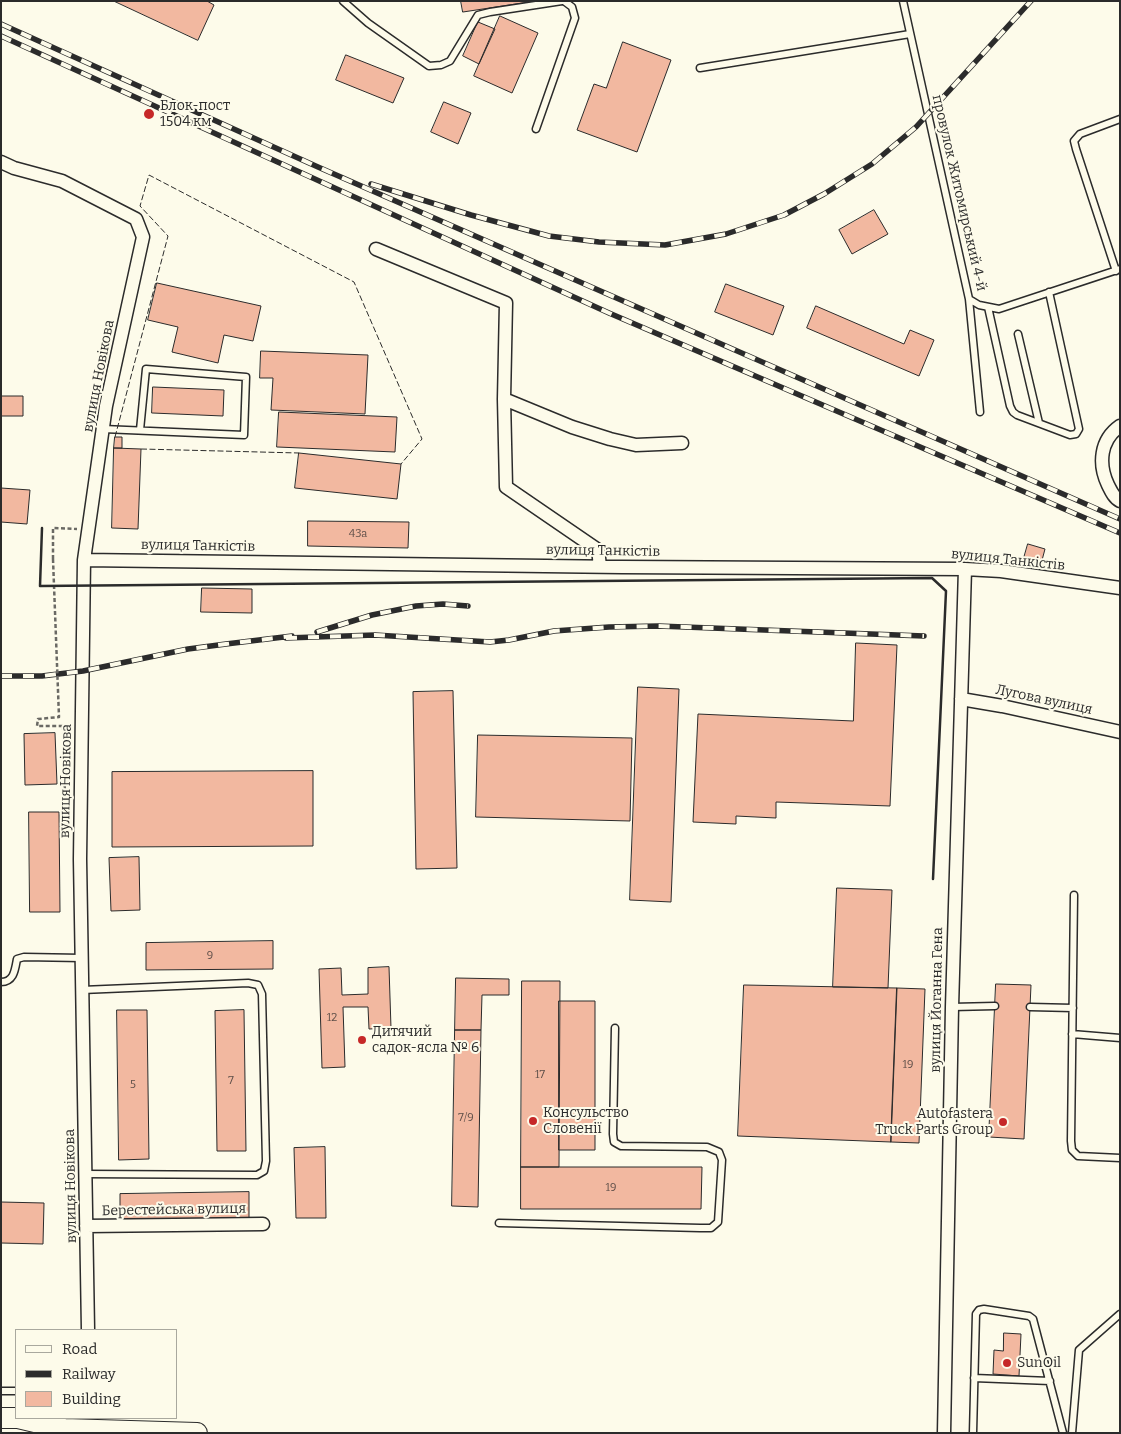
<!DOCTYPE html>
<meta charset="utf-8">
<style>
body{margin:0}
#map{position:relative;width:1121px;height:1434px;overflow:hidden;background:#fdfbea;font-family:Bitter,serif}
canvas{display:block}
.frame{position:absolute;inset:0;border:2px solid #2b2b2b;pointer-events:none}
.legend{position:absolute;left:15px;top:1329px;width:162px;height:90px;box-sizing:border-box;background:#fdfbea;border:1px solid #a9a89e;margin:0;padding:6px 9px;list-style:none;font-size:15px;color:#2b2b2b}
.legend li{display:flex;align-items:center;gap:10px;height:25px}
.legend b{width:25px;border:1px solid #a9a89e}
</style>
<div id="map">
<canvas width="1121" height="1434"></canvas>
<div class="frame"></div>
<ul class="legend">
<li><b style="height:6px;background:#fdfbea"></b>Road</li>
<li><b style="height:6px;background:#2b2b2b"></b>Railway</li>
<li><b style="height:14px;background:#f2b8a0"></b>Building</li>
</ul>
</div>
<script>
const g = document.querySelector('canvas').getContext('2d');
g.lineJoin = 'round';
function fillPath(path, color) {
  g.fillStyle = color;
  g.fill(path, 'evenodd');
}
function stroke(path, color, width, dash) {
  g.strokeStyle = color;
  g.lineWidth = width;
  g.lineCap = dash ? 'butt' : 'round';
  g.setLineDash(dash || []);
  g.stroke(path);
}
function drawText(font, color, halo, rows, align = 'center') {
  g.font = font + ' Bitter,serif';
  g.lineWidth = 4;
  g.setLineDash([]);
  g.textBaseline = 'middle';
  g.strokeStyle = halo;
  g.fillStyle = color;
  for (const [text, x, y, turn = 0] of rows) {
    g.save();
    g.translate(x, y);
    g.rotate((+turn || 0) * Math.PI / 180);
    g.textAlign = isNaN(turn) ? turn : align;
    if (halo) g.strokeText(text, 0, 0);
    g.fillText(text, 0, 0);
    g.restore();
  }
}
const building = new Path2D(`
 M114 1H207L214 5 198 40Z
 M461 1H536L463 12Z
 M500 16 538 33 512 93 474 76Z
 M478 22 495 29 479 64 463 56Z
 M623 42 671 60 637 152 577 130 594 84 606 88Z
 M346 55 404 78 393 103 336 80Z
 M444 102 471 113 458 144 431 132Z
 M874 210 888 234 852 254 839 230Z
 M157 283 261 306 253 341 224 335 218 363 172 352 178 327 148 320Z
 M726 284 784 306 773 335 715 312Z
 M816 306 904 344 910 330 934 340 919 376 807 328Z
 M261 351 368 355 365 414 271 410 273 378H260Z
 M153 387 224 390 223 416 152 413Z
 M1 396H23V416H1Z
 M279 412 397 417 395 452 277 447Z
 M115 437H122V448H114Z
 M114 448 141 449 138 529 112 528Z
 M299 453 401 464 397 499 295 488Z
 M1 488 30 490 27 524 1 522Z
 M308 521 409 522 408 548 308 546Z
 M1028 544 1045 549 1041 564 1024 558Z
 M202 588 252 589V613L201 612Z
 M856 643 897 645 890 806 776 802V818L736 816V824L693 822 698 714 853 721Z
 M638 687 679 689 671 902 630 900Z
 M453 691 457 868 416 869 413 692Z
 M55 733 57 784 25 785 24 734Z
 M478 735 632 738 630 821 476 817Z
 M313 771V846L112 847V772Z
 M29 812H59L60 912H30Z
 M139 857 140 910 111 911 109 858Z
 M837 888 892 890 888 988 833 987Z
 M273 941V969L146 970V943Z
 M389 967 391 1028 369 1029 368 1007H343L345 1067 322 1068 319 969 341 968 342 995 368 994V968Z
 M456 978 509 979V995H482L481 1030H455Z
 M522 981H560L559 1167H521Z
 M996 984 1031 985 1024 1139 989 1137Z
 M744 985 897 988 891 1142 738 1136Z
 M897 988 925 989 919 1143 891 1142Z
 M559 1001H595V1150H559Z
 M117 1010H147L149 1159 119 1160Z
 M244 1010 246 1151H217L215 1011Z
 M455 1030H481L478 1207 452 1206Z
 M325 1147 326 1218H296L294 1148Z
 M521 1167H702L701 1209H521Z
 M249 1192V1218L120 1221V1194Z
 M1 1202 44 1203 43 1244 1 1243Z
 M1004 1333 1021 1334 1019 1376 993 1374 994 1350 1003 1351Z`);
fillPath(building, '#f2b8a0');
stroke(building, '#2b2b2b', 1);
const service = new Path2D(`
 M343 1 368 23 429 66 441 65 450 61 478 15 490 12 562 1
 M903 1 969 299 979 305 999 309 1120 269
 M700 68 910 34
 M536 129 575 18 572 7 564 1
 M1116 271 1076 149 1074 141 1080 134 1120 119
 M969 299 980 412
 M988 307 1010 406 1013 412 1017 415 1070 435 1076 434 1079 429 1049 292
 M1018 334 1039 423
 M103 429 244 435 246 377 146 369 140 430
 M1074 895 1071 1141 1072 1150 1078 1156 1120 1158
 M1 982C14 982 15 970 17 959L24 957 82 958
 M82 990 248 983 258 985 262 994 266 1161 264 1171 257 1175 85 1174
 M952 1007 995 1006
 M1030 1007 1073 1008
 M1072 1034 1120 1038
 M499 1223 700 1228H711L718 1222 722 1160 719 1152 707 1147 621 1146 614 1142 613 1134 615 1028
 M974 1378 1050 1381
 M1 1391H16
 M973 1433 976 1314 979 1310 984 1309 1029 1316 1033 1319 1063 1433
 M1072 1433 1079 1350 1120 1314`);
const minor = new Path2D(`
 M1 162 14 168 62 181 136 219 143 237 106 406 84 560 80 859 88 1330
 M376 249 506 303 504 399 506 487 598 550 600 566
 M504 399 572 427 610 439 636 445 682 443
 M1120 426C1100 440 1098 464 1108 485 1111 491 1114 498 1120 501
 M84 560 622 567 965 569 1001 571 1120 588
 M961 699 1002 706 1120 732
 M86 1226 263 1224
 M944 1433 952 1007 965 569`);
const primary = new Path2D(`
 M1 1418H18L64 1429 197 1433`);
stroke(service, '#2b2b2b', 9);
stroke(minor, '#2b2b2b', 15);
stroke(primary, '#2b2b2b', 22);
stroke(new Path2D(`
 M53 559V528L77 529
 M63 726 66 830`), '#6a6964', 2.5, [4, 2.5]);
stroke(service, '#fdfbea', 6);
stroke(minor, '#fdfbea', 12);
stroke(primary, '#fdfbea', 20);
const rail = new Path2D(`
 M1 24 318 167 1120 519
 M1 36 609 313 1120 533
 M371 184 471 215 549 236 599 242 665 245 726 234 784 215 824 194 872 164 916 127 1031 1
 M317 632 372 615 416 606 443 604 468 606
 M286 638 375 635 490 642 509 640 554 631 609 627 658 626 924 636
 M1 676H42L83 671 188 649 226 644 292 636`);
stroke(rail, '#2b2b2b', 5.5);
stroke(rail, '#fdfbea', 4, [11]);
stroke(new Path2D(`
 M53 559 59 717 38 719 37 726H63`), '#6a6964', 2.5, [4, 2.5]);
stroke(new Path2D(`
 M115 437 168 236 140 206 149 175 354 282 422 439 401 464
 M141 449 299 453`), '#2b2b2b', 1, [6, 2.5]);
stroke(new Path2D(`
 M42 528 40 586 932 578 946 591 933 879`), '#2b2b2b', 2.5);
for (const [x, y, r, color] of [
 [149,114,6,"#c62828"],
 [362,1040,5,"#c62828"],
 [533,1121,5,"#c62828"],
 [1003,1122,5,"#c62828"],
 [1007,1363,5,"#c62828"]
]) {
  const dot = new Path2D();
  dot.arc(x, y, r, 0, 2 * Math.PI);
  g.fillStyle = color;
  g.fill(dot);
  stroke(dot, '#fdfbea', 2);
}
drawText('11px', '#5d4e48', null, [
 ["43а",358,534],
 ["9",210,956],
 ["12",332,1018],
 ["19",908,1065],
 ["17",540,1075],
 ["7",231,1081],
 ["5",133,1085],
 ["7/9",466,1118],
 ["19",611,1188]
]);
drawText('14px', '#2b2b2b', '#fdfbea', [
 ["Блок-пост",160,106],
 ["1504 км",160,122],
 ["Дитячий",372,1032],
 ["садок-ясла № 6",372,1048],
 ["Консульство",543,1113],
 ["Словенії",543,1129],
 ["Autofastera",993,1114,"right"],
 ["Truck Parts Group",993,1130,"right"],
 ["SunOil",1017,1363]
], 'left');
drawText('14px', '#2b2b2b', '#fdfbea', [
 ["провулок Житомирський 4-й",959,193,77],
 ["вулиця Новікова",99,376,-79],
 ["вулиця Танкістів",198,546,1],
 ["вулиця Танкістів",603,551,1],
 ["вулиця Танкістів",1008,560,6],
 ["Лугова вулиця",1044,700,12],
 ["вулиця Новікова",66,781,-89],
 ["вулиця Йоганна Гена",937,1000,-89],
 ["вулиця Новікова",71,1186,-91],
 ["Берестейська вулиця",174,1210,-1]
]);
</script>
